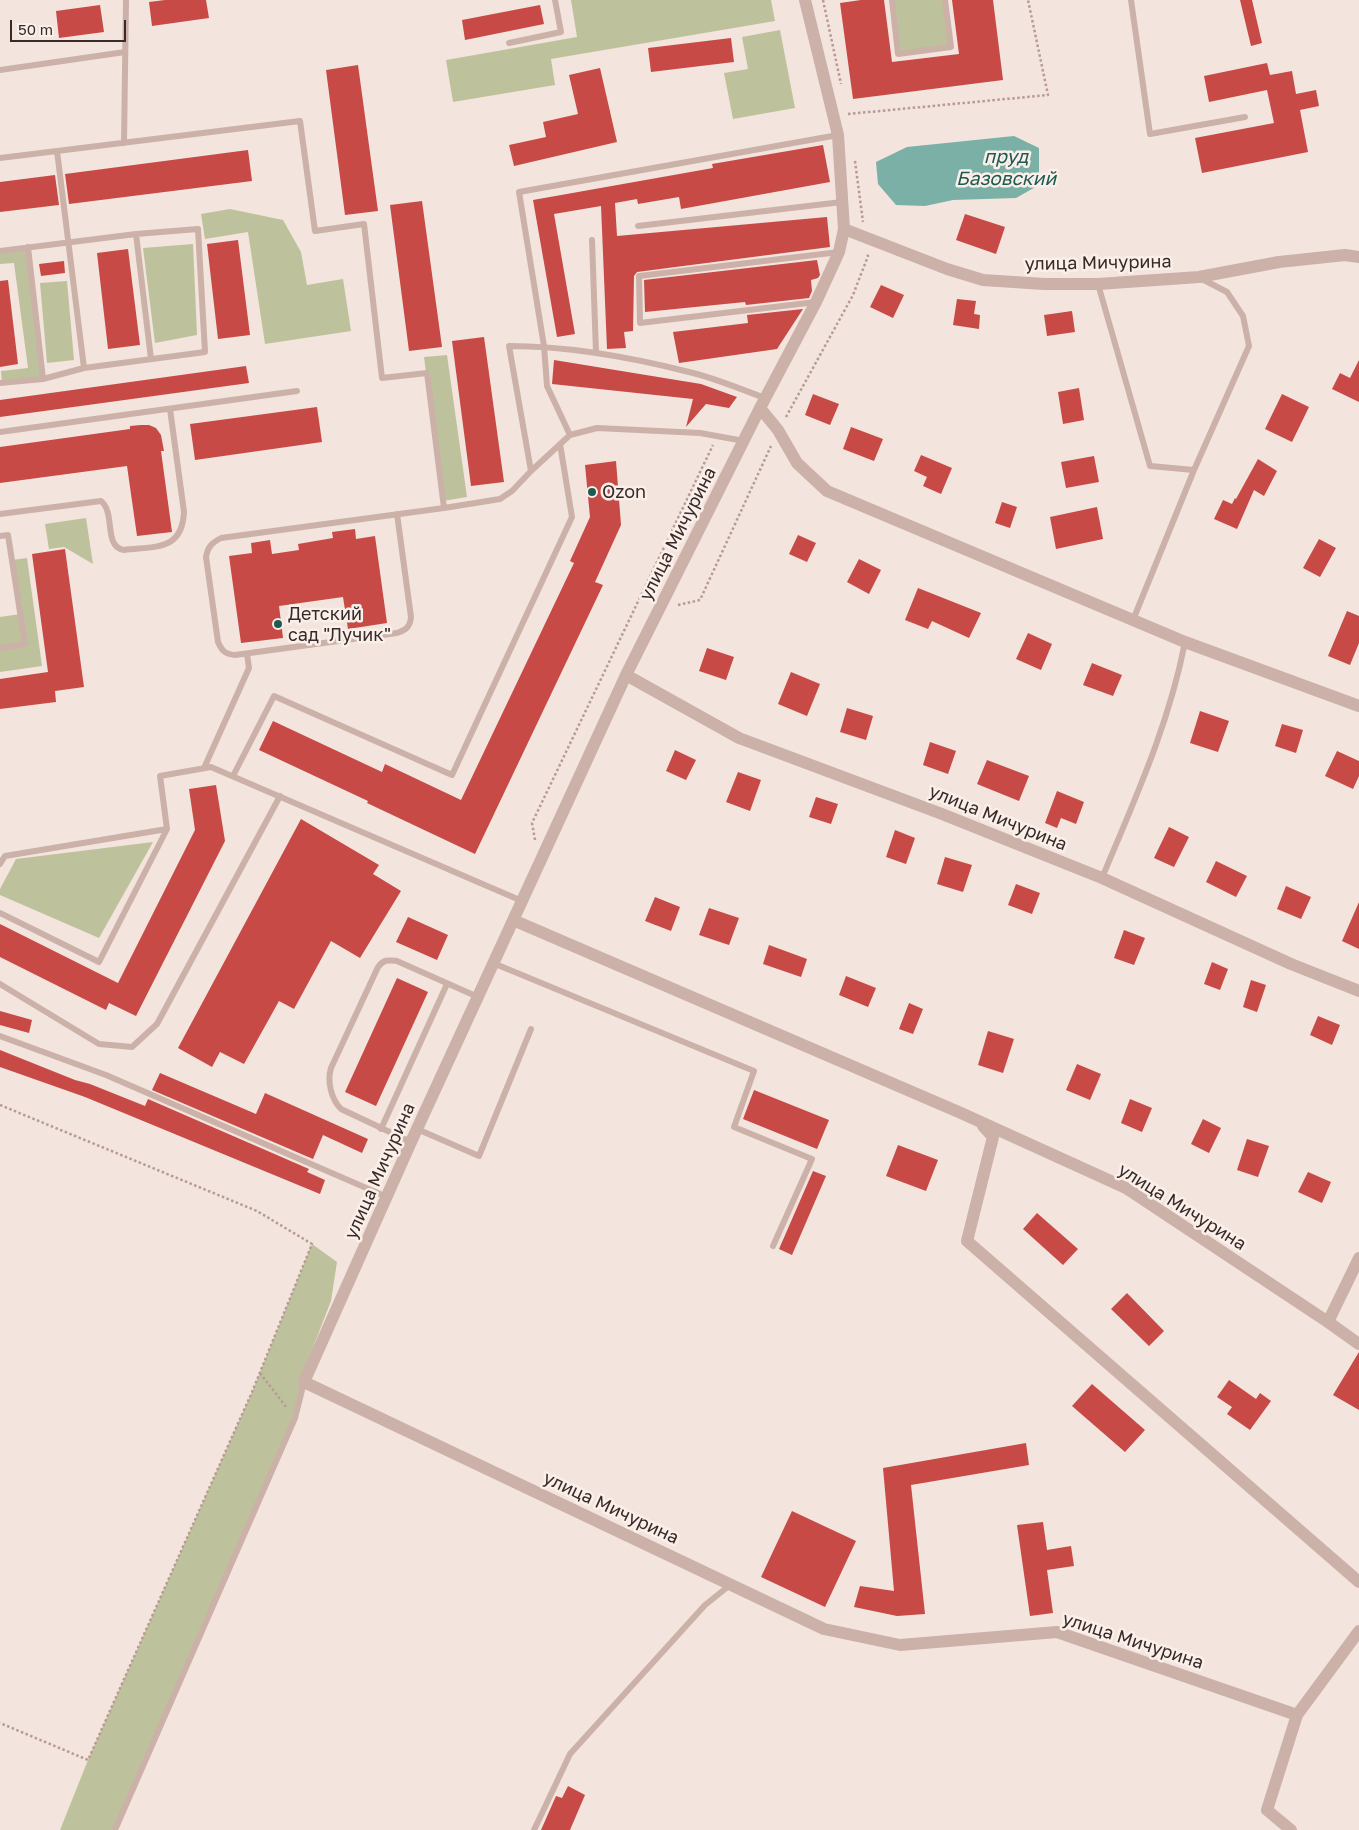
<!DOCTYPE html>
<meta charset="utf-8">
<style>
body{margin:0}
#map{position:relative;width:1359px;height:1830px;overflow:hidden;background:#f3e4dd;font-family:"Golos Text",sans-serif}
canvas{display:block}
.scale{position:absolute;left:10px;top:20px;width:116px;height:22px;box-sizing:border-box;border:2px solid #382a29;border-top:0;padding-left:6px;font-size:15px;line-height:18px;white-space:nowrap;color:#382a29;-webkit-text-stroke:4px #faefe9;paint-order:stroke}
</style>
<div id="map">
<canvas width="1359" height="1830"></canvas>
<div class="scale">50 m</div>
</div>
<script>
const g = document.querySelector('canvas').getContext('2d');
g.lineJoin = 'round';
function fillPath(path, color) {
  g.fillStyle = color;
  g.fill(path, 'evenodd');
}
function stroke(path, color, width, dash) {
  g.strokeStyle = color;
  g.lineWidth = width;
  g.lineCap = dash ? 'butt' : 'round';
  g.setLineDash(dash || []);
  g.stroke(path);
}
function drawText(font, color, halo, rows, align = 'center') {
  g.font = font + ' "Golos Text",sans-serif';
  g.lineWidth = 5;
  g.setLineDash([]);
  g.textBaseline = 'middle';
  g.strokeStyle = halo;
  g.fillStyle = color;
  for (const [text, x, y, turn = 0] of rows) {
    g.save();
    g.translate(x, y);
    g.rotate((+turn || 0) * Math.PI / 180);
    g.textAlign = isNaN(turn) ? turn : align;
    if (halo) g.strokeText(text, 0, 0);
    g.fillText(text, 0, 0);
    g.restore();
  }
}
fillPath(new Path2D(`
 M571 0H771L775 21 551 59 555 85 453 102 446 60 577 37Z
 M892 0H945L951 47 898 54Z
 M780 30 795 108 733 119 724 73 748 69 742 37Z
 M230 209 283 220 301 252 307 285 343 279 351 331 265 344 248 232 205 239 201 214Z
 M193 244 197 335 155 343 143 248Z
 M28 247 43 379 2 383 1 371 28 368 14 263 0 264V251Z
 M67 281 74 360 47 363 40 283Z
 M447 355 467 497 443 501 424 357Z
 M86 518 93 564 64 547 49 549 45 524Z
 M27 558 42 666 0 672V617L20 614 12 560Z
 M153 842 99 938 0 895V889L16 859Z
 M312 1244 337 1262 331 1301 308 1360 295 1418 115 1830H60L88 1760 252 1392Z`), '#bec29c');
fillPath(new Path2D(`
 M1014 136 1039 148V185L1016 198 953 200 925 206 896 205 878 184 876 162 907 147Z`), '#7bb0a7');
fillPath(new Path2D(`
 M165 0H206L209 18 152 26 149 2Z
 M861 0H884L892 62 959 54 952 0H993L1003 80 853 99 840 3Z
 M1240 0H1252L1262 43 1251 46Z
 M100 5 104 32 59 38 56 11Z
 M540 5 544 24 465 40 462 20Z
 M731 38 734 62 651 72 648 48Z
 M1267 63 1270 75 1292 71 1296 94 1316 90 1319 106 1300 110 1308 152 1202 173 1195 138 1274 123 1267 90 1209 102 1204 76Z
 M358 65 378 211 345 215 326 70Z
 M600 68 617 142 514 166 509 145 546 137 543 122 578 114 569 75Z
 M823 145 830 182 681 209 679 197 638 204 637 199 615 203 617 236 827 217 830 247 637 272 634 276 633 331 624 332 626 348 607 349 601 206 554 214 575 334 557 337 533 200 713 168 712 164Z
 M248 150 252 181 69 204 65 174Z
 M55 175 59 205 0 212V182Z
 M422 201 442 347 409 351 390 205Z
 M965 214 1005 227 996 254 956 240Z
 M238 240 250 335 218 339 207 244Z
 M128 249 140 345 108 349 97 253Z
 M817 260 820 275 818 278 811 280 812 291 809 298 746 305 745 302 645 312 644 280Z
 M64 261 65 273 41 276 39 264Z
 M8 280 18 364 0 367V281Z
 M881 285 904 295 893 318 870 307Z
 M957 299 976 301 974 314 980 315 979 329 953 325Z
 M803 309 777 349 679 363 673 332 748 323 747 315Z
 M1072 311 1075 332 1047 336 1044 315Z
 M484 337 504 482 471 486 452 341Z
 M554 360 701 384 737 397 729 408 706 404 686 427 693 399 552 384Z
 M1359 360V402L1332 389 1340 373 1350 378Z
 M246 366 249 383 0 417V400Z
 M1079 388 1084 420 1063 424 1058 392Z
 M813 394 839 404 830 425 805 415Z
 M1282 394 1309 407 1292 442 1265 429Z
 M317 407 322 442 195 460 190 424Z
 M141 425H149L156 428 161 435 164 451H161L172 532 137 536 127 466 0 483V447L130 429V426Z
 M851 427 883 439 874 461 843 449Z
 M921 455 952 468 941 494 923 486 927 477 914 471Z
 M1094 456 1099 482 1066 488 1061 462Z
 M1258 459 1277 471 1264 496 1254 490 1237 529 1214 519 1223 500 1232 504 1235 498 1236 499Z
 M616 461 621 525 595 582 603 585 475 854 367 803 368 801 259 750 273 721 382 772 385 764 461 800 574 563 570 561 590 517 585 465Z
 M1002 502 1017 507 1010 528 995 523Z
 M1097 507 1103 539 1056 549 1050 517Z
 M355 529 356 539 375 536 387 623 348 629 343 597 279 606 283 638 241 643 229 556 252 553 251 543 270 540 272 554 299 550 298 544 333 538 332 532Z
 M798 535 816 543 807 562 789 554Z
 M1319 539 1336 548 1320 577 1303 568Z
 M65 549 84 687 55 691 56 702 0 709V679L48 672 32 554Z
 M859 559 881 570 869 594 847 582Z
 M918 588 981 613 969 638 932 621 928 629 905 620Z
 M1347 611 1359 616V643L1350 665 1328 656Z
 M1028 633 1052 644 1041 670 1016 659Z
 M707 648 734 657 726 680 699 671Z
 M1092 663 1122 675 1113 696 1083 685Z
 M791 672 820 684 807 716 778 704Z
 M847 708 873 716 866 740 840 732Z
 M1200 711 1229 721 1218 752 1190 743Z
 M1282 724 1303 730 1296 753 1275 746Z
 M930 742 956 751 948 774 923 765Z
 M675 750 696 760 686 780 666 771Z
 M1337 751 1359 761V776L1353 789 1325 776Z
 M987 760 1029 776 1019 801 977 784Z
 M738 772 761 780 750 811 726 802Z
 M216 785 225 841 136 1016 109 1003 106 1010 0 957V924L118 983 195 830 189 789Z
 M1057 791 1084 802 1076 824 1061 818 1057 828 1045 823Z
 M816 797 838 804 831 824 809 817Z
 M301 819 379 865 373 874 401 891 360 958 331 941 294 1009 279 1001 244 1064 220 1052 212 1067 178 1048Z
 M1169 827 1189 837 1174 867 1154 858Z
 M895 830 915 838 906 864 886 857Z
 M945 857 972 865 963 892 937 884Z
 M1216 861 1247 876 1236 897 1206 882Z
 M1016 884 1040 893 1032 914 1008 905Z
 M1286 886 1311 897 1301 919 1277 909Z
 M655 897 680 907 671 931 645 921Z
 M1359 902V949L1342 941Z
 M709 908 739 918 729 945 699 935Z
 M408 917 448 935 437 960 396 942Z
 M1124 930 1145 938 1134 965 1114 958Z
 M769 945 807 959 801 977 763 964Z
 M1212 962 1228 969 1220 990 1204 984Z
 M846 976 876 988 868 1007 839 995Z
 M397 978 428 992 376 1106 345 1092Z
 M1251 980 1266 985 1257 1012 1243 1007Z
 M909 1003 923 1009 913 1034 899 1029Z
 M0 1011 32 1020 29 1033 0 1025Z
 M1318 1016 1340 1025 1332 1045 1310 1035Z
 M988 1031 1014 1039 1003 1073 978 1065Z
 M0 1050 75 1080 90 1084 145 1106 148 1099 309 1169 307 1172 325 1180 320 1194 85 1097 0 1067Z
 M1077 1064 1101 1074 1090 1100 1066 1090Z
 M160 1073 256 1114 265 1093 368 1139 362 1153 323 1135 313 1159 152 1090Z
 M754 1090 829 1120 817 1149 743 1119Z
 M1130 1099 1152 1108 1142 1132 1121 1123Z
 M1203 1119 1221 1128 1209 1153 1191 1144Z
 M1247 1139 1269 1146 1258 1177 1237 1170Z
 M898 1145 938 1160 926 1191 886 1176Z
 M813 1171 826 1176 792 1255 779 1249Z
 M1308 1172 1331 1182 1322 1203 1298 1192Z
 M1037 1213 1078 1249 1063 1265 1023 1229Z
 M1127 1293 1164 1331 1149 1346 1111 1309Z
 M1359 1352V1410L1333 1395Z
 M1229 1380 1256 1399 1260 1393 1271 1401 1250 1430 1227 1414 1232 1407 1217 1397Z
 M1092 1384 1145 1430 1125 1452 1072 1406Z
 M1026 1443 1029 1465 911 1485 925 1614 897 1616 854 1607 860 1586 894 1591 883 1468Z
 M792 1511 856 1541 825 1607 761 1577Z
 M1043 1522 1047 1550 1071 1546 1074 1566 1047 1570 1053 1613 1030 1616 1017 1525Z
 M568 1786 585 1795 570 1830H541L556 1796 562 1798Z`), '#c74a46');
stroke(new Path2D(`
 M823 0 841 84
 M848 114 1048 95 1028 0
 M855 161 863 222
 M786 417 853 295 868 256 867 253
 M678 605 700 600 771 446
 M535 840 532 823 713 445
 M0 1105 257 1211 312 1244 252 1392 88 1760 0 1723
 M260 1373 287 1408`), '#b79a93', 2.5, [2.5, 2.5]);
stroke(new Path2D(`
 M892 0 898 54 951 47 945 0
 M1131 0 1150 134 1245 117
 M509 43 561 32 555 0
 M0 70 125 52
 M124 143 126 0
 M0 158 300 121 315 231 364 224 382 378 427 373 444 508 500 499 512 491 531 471 570 435 597 428 700 433 744 441
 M638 226 842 202
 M592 240 596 352
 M28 247 43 379 84 368 57 151
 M0 251 136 234
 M1098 284 1150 466 1194 470
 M816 302 640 323 639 276 839 252
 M84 368 205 352 198 229 136 234 151 359
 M0 383 43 379
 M0 432 297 391
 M570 435 547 386 544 346 519 192 838 135
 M531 471 509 346C570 346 630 357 689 372 715 378 740 389 765 398
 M0 514 101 501C116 513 103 547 124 550 156 546 182 551 184 512L170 409
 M397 514 411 617C410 627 406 630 397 633L235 655C225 654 222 651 218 642L206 557C208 546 212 543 221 538L444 508
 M0 536 8 535 25 644 0 648
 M1133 620 1194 470 1249 346 1243 316 1227 292 1200 278
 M204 768 249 668 247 654
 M233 776 274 696 452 775 572 517 560 444
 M167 829 160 776 211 767 522 901
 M0 864 5 856 167 829 99 962 0 913
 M1102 878C1134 801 1169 725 1185 642
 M493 963 754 1071 734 1127 812 1159 773 1246
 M0 984 99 1044 132 1047 157 1024 280 796
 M0 1036 106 1075 387 1197
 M381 1129 447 984
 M417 1129 479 1156 531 1029
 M411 1142 341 1109C331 1099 327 1081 331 1068L378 967C384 959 388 960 397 961L478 997
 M115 1830 295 1418 304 1382
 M534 1830 570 1754 705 1605 730 1585`), '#cbb1a8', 6);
stroke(new Path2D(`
 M805 0 838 135 844 229 839 252 816 302 760 408 626 675 411 1142 304 1382 824 1629 900 1645 1057 1632 1297 1715
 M844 229 947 269 983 280 1044 284H1098L1199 277 1279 262 1345 255 1359 257
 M760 408 778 430 797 463 827 491 1185 642 1359 706
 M626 675 739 738 942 814 1102 878 1291 964 1359 991
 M513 920 961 1113 1126 1188 1328 1322 1359 1258
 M983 1126 993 1137 967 1241 1359 1582
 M1328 1322 1359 1344
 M1291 1830 1267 1810 1297 1715 1359 1631`), '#cbb1a8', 12);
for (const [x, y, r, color] of [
 [592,492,5,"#1d5a51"],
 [278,624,5,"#1d5a51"]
]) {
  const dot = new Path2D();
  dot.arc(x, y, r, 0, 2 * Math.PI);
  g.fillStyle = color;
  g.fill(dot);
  stroke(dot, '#faefe9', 2);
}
drawText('18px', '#382a29', '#faefe9', [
 ["улица Мичурина",1098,263,-1],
 ["улица Мичурина",678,534,-63],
 ["улица Мичурина",998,818,22],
 ["улица Мичурина",380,1171,-66],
 ["улица Мичурина",1182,1207,32],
 ["улица Мичурина",611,1508,25],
 ["улица Мичурина",1133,1641,18]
]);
drawText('18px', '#382a29', '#faefe9', [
 ["Ozon",602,492],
 ["Детский",288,614],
 ["сад \"Лучик\"",288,635]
], 'left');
drawText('italic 19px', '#1d5a51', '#faefe9', [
 ["пруд",1006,157],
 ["Базовский",1006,179]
]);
</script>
